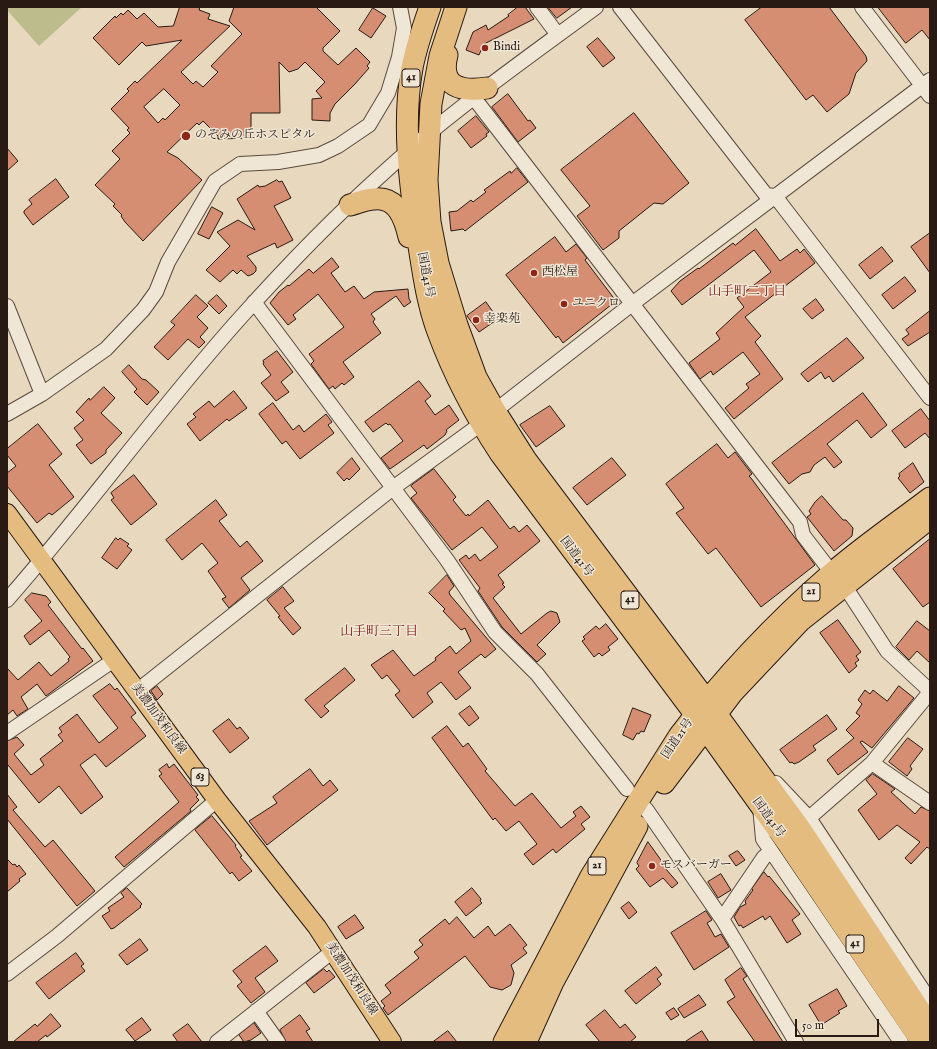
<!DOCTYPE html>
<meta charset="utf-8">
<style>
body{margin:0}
#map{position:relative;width:937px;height:1049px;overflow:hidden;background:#e8d8be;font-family:"IM FELL English",serif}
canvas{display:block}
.frame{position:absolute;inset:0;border:8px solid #291a13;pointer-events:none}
.scale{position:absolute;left:795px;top:1019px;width:84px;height:18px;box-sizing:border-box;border:2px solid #291a13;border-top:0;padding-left:5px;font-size:12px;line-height:14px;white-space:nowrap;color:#291a13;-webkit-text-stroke:3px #f0e6d5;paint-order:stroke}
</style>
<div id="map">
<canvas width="937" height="1049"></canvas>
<div class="frame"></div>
<div class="scale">50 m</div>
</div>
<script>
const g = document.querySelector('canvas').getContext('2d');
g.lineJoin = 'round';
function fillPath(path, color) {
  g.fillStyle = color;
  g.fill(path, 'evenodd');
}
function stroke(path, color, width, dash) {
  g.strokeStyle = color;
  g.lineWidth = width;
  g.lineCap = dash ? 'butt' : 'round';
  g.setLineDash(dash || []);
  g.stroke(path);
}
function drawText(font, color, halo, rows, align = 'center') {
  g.font = font + ' "IM FELL English","Noto Serif JP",serif';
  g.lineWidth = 3;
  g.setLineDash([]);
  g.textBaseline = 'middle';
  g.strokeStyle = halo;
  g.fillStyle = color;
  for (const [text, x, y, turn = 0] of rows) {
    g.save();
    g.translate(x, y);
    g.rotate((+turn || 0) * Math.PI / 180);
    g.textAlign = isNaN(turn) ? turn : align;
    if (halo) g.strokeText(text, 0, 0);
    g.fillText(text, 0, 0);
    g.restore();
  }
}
fillPath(new Path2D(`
 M7 7H82L39 46 7 10Z`), '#bdbc8d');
const building = new Path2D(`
 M180 7H200L199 10 210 14 208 19 230 26 181 72 193 84 196 81 203 87 218 72 211 66 242 34 229 21 234 7H316L340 31 323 48V51L338 65 356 48 370 62 367 66 369 68 355 84 335 104 330 113V121L312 120V99L322 98 316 91 325 82 305 62 298 69 289 72 279 62 280 113H251V138L218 139V136L203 121 199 125 197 123 167 152 178 158 202 180 143 241 125 222 121 216 122 215 113 206 115 204 95 185 120 159 112 151 130 133 127 130 129 128 111 109 129 91 127 89 135 81 137 83 182 40 146 46 142 42 119 65 93 38 115 16 116 18 121 13 123 15 128 10 137 19 144 13 158 27 173 26ZM164 89 180 105 165 120 163 118 158 123 144 107Z
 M518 7H525L534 19 484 44 479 55 466 50 473 32 486 25 488 30 509 16 508 15Z
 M548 7H572L557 18Z
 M762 7H829L866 56 867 61 856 73 849 94 827 112 813 95 806 100 745 20Z
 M878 7H930V40L922 30 906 43Z
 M373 8 386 16 371 38 359 30Z
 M598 38 615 58 603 67 587 47Z
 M508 94 528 121 530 120 536 128 518 142 492 107Z
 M634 113 689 183 663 204 654 203 619 231V238L603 250 577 216 590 206 561 170Z
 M476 116 489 132 486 134 487 136 471 148 458 131Z
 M7 148 18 161 7 171Z
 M517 168 528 182 465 231 463 229 451 231 449 212 457 211 471 200 473 202 486 192 484 190 510 171 511 173Z
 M56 179 69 197 33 225 24 213V211L32 204 29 200Z
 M277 180 279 182 282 181 291 198 274 206 293 240 277 248 275 243 247 256 256 267V271L253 274 248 276 241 270 237 274 233 270 220 282 206 270 230 246 217 232 238 220 255 230 237 199 258 185 259 187 265 186Z
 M212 207 223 213 209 239 198 234Z
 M756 229 780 261 797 249 800 253 804 249 815 263 745 317 761 336 755 342 783 379 734 419 725 408 749 388 746 384 760 374 743 352 713 375 711 371 700 379 689 363 720 339 716 333 744 307 737 298 771 272 754 250 682 305 671 291 680 281 698 268 699 269 733 243 735 245Z
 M930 233V273L911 247Z
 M555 237 566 252 576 244 587 258 585 260 616 301 563 343 558 336 556 338 506 275Z
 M882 247 893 261 870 279 859 265Z
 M332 258 339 267 331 273 345 292 354 286 364 299 374 292 408 289 409 299 411 302 404 307 396 296 371 314 375 319 373 322 381 333 343 362 354 377 344 385 342 383 335 389 333 386 329 389 311 364 314 361 309 354 344 327 318 294 293 315 296 319 288 325 270 303 279 292 288 285 289 286 309 269 313 273Z
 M905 277 916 291 893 309 882 295Z
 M196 295 208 306 197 317 208 328 200 337 205 342 199 348 188 339 168 360 154 347 175 325 171 322Z
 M217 295 227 306 219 314 208 303Z
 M816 299 824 310 812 319 803 309Z
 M486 302 498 319 479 332 467 316Z
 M930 311V332L908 346 902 339 909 334 906 330Z
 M847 338 864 358 833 382 829 376 825 379 821 372 808 382 801 374Z
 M277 351 293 372 281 382 289 392 276 401 261 383 271 375 263 364 264 362 263 361Z
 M129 365 142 379 146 380 159 392 147 405 134 392 137 389 122 372Z
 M419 381 431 396 425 401 435 415 449 405 459 420 446 430 447 431 445 435 427 449 424 445 390 469 381 458 403 441 390 424 388 425 386 423 373 432 365 422Z
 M104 387 115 398 101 413 122 433 106 450V453L91 464 76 445 83 440 74 428 84 420 76 412 89 398 90 400Z
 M234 391 247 408 229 421 227 419 200 441 187 424 196 417 193 414 209 401 214 407Z
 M863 393 887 425 871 438 857 420 827 444 842 462 834 468 825 457 814 465 810 472 802 474 789 484 772 463Z
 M273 403 293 430 299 425 304 432 326 414 332 422 328 425 334 433 300 459 286 441 282 444 259 414Z
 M550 406 565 426 536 447 520 425Z
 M921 409 930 421V439L925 433 905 448 892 431Z
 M38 424 62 454 49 465 74 497 52 515 49 513 37 523 7 486V473L16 466 7 455V449Z
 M717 444 728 458 735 452 752 474 749 476 751 478 815 565 761 607 716 548 708 554 676 513 684 508 666 484Z
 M352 458 360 469 349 480 347 478 344 481 337 473Z
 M612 458 626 475 587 505 573 488Z
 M913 463 924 482 910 493 898 478 900 476 899 474Z
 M434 469 456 497 453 500 466 516 468 514 469 516 488 500 510 529 514 526 519 532 527 525 540 541 498 575 504 583 502 584 505 587 493 598 521 634 547 613 551 611 557 613 560 622 537 645 546 654 537 662 502 627 478 591 480 588 459 560 466 555 469 559 475 554 480 561 498 547 482 527 452 550 411 498 417 493 411 486Z
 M134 475 157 504 131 525 111 500 114 498 111 493Z
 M822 496 843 520H846L853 528 852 536 834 551 807 517 811 514 809 511 815 502Z
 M216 500 227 515 219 521 240 547 247 541 263 561 241 578 250 590 229 608 222 599 226 597 208 571 218 563 202 543 182 560 166 540Z
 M116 538 118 540 120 538 129 544 127 546 132 550 117 569 102 558Z
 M930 539V602L923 607 893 569Z
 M447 575 454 586 449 592 450 595 496 649 485 658 481 654 458 672 471 688 456 700 441 682 427 693 433 702 413 718 395 695 400 691 387 675 382 679 371 665 393 650 414 676 436 660 435 658 450 646 456 654 471 641 465 628 461 630 443 611 445 609 429 593Z
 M283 587 294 601 284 608 301 628 293 635 278 617 280 616 267 600Z
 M32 593 46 596 51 602 48 605 82 649 83 648 93 661 46 696 37 684 21 697 28 709 17 716 13 710 7 715V668L18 680 39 662 51 676 69 661 68 659 70 657 49 630 30 645 24 636 42 621 25 600Z
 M838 620 861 652 856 656 859 660 855 663 857 666 849 673 820 633Z
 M917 621 930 631V663L917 651 909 660 896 647Z
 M606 624 618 639 608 647 610 650 602 656 599 653 594 657 582 641 585 639 583 637 596 626 599 629Z
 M345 668 355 680 324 706 329 711 321 718 305 700Z
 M110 684 115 690 117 688 136 713 131 717 146 736 106 767 95 754 80 765 103 797 81 814 59 786 39 803 8 765 7 766V741L17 737 24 745 14 754 31 775 44 765 40 759 63 741 58 735 62 732 59 728 77 714 99 743 118 728 93 696Z
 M157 686 163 694 157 700 151 691Z
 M899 686 914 698 872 748 862 741 860 742 868 752 838 775 827 760 854 738 846 730 860 716 856 713 862 704 858 700 865 690 870 694 873 690 887 701Z
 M470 706 479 718 469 726 459 714Z
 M633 708 651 715 644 732 641 731 639 734 637 733 633 740 623 735Z
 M827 715 837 729 813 746 816 750 799 762 794 764 792 762 790 763 780 750Z
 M229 719 237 729 240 727 249 738 230 753 213 731Z
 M447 726 463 747 468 743 487 769 485 771 515 806 532 793 561 828 576 816 573 812 581 806 590 817 581 824 585 829 556 853 553 849 533 865 524 854 537 844 519 821 506 831 495 818 493 820 432 738Z
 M908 738 923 749 910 766 912 769 907 776 889 762Z
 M167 764 169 768 174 764 198 795 196 797 199 800 190 809 191 811 124 867 115 857 179 802 159 776 162 774 159 770Z
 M310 769 323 786 330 780 338 790 267 845 249 821 277 803 273 797Z
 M873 774 895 789 891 792 915 814 921 807 930 811V849L927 847 911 864 905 858 920 842 897 825 879 840 858 810 877 794 866 780Z
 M7 794 17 807 13 810 45 847 53 840 95 891 77 906 7 819Z
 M212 816 236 845 235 846 242 856 240 857 252 871 239 881 232 872 230 874 195 830Z
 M648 842 666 867 665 868 678 883 672 888 663 878 650 887 636 869 639 866 637 863Z
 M737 851H738L745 860 736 866 729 856Z
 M7 859 13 865 15 864 17 867 19 865 26 874 19 879 20 881 7 892Z
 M764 872 768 877 769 876 800 914 792 920 801 934 787 943 770 916 765 920 763 916 743 928 741 925 739 926 734 917 740 907 746 904 745 901 753 890 752 889Z
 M721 874 731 890 718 898 708 882Z
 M127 888 142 904 140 906 141 907 114 928 111 929 102 916 110 911 108 908 124 897 121 893Z
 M472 888 481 899 480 901 482 903 466 916 455 902Z
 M629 902 637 912 629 919 621 908Z
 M706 911 712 920 707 923 715 937 721 934 729 947 694 970 671 933Z
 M355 915 364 928 346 939 338 927Z
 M457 917 474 938 488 926 495 936 510 924 527 945 523 948 527 953 511 965 514 973 511 985 502 990 490 987 465 956 388 1015 383 1008 385 1006 381 1001 391 993 385 985 419 958 414 952 423 945 419 940 445 919 449 924Z
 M140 939 148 950 127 965 119 955Z
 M266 946 278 961 255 978 265 992 251 1003 237 986 242 982 233 971Z
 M76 953 84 964 81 966 85 971 49 999 36 983Z
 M656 967 662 975 657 979 661 984 636 1004 625 991Z
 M741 968 747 976 743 979 783 1042H755L727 1002 735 997 725 980Z
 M324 969 327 972 329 970 335 977 314 993 306 983Z
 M837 989 847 1006 838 1011 840 1013 821 1025 809 1005Z
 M699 995 706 1005 684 1018 678 1009Z
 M674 1008 679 1015 671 1020 666 1013Z
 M605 1010 620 1028 625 1024 636 1037 630 1042H600L586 1025Z
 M51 1014 61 1026 47 1037 46 1035 37 1042H13L35 1024 37 1026Z
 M300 1015 310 1029 306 1031 313 1042H286L280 1030Z
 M142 1018 151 1030 135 1041 126 1030Z
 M254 1023 261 1033 251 1040 244 1042 239 1035Z
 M188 1024 202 1042H178L173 1035Z
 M448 1031 457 1042H433Z
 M702 1031 709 1042H685Z`);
fillPath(building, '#d68e72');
stroke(building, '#291a13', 1);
const minor = new Path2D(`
 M537 7 558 35
 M620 7 766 195 775 196 930 398
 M862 7 930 96
 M474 98 800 522 803 535 832 573
 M254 302 447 560 495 632 537 674 627 789
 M7 306 42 394
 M495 411 632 304 930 80
 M7 414 42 394 106 349 143 310 156 292 168 262 215 181 240 164 278 162 319 155 338 146 369 125 388 93 399 57 404 28 400 7
 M844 585 887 651 930 691
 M7 600C88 508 159 408 241 317 285 268 331 220 380 176 447 114 523 61 596 7
 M137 691 393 488 481 424
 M930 692 872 763 809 818 930 1001
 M7 733 114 660
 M872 763 930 803
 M776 783 809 818 803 824
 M760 806 763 839 901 1042
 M646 809 722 919 796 1042
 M722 919 764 857 772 852
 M7 974 57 936 217 800
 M256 1011 278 1042
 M217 1042 333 951`);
const major = new Path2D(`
 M7 513 217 800 317 927 392 1042`);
const highway = new Path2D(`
 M430 7C423 27 416 47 412 68 402 125 410 184 418 240 423 271 427 303 438 332 454 375 475 415 500 453L695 714 789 845 922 1042
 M456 7 440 56 431 104 427 180 430 222 438 263 457 325 476 377 495 411 526 460 706 700 801 830 930 1026
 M447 55C439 87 461 92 487 88
 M350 205C358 203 366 199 374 199 397 196 405 219 409 237
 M664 783 733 692 800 621 930 518
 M504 1042 591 876 679 736C724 677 775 623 831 574 862 547 897 523 930 498
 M526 1042 553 982 637 826`);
stroke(minor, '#594a3e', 16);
stroke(major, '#291a13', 20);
stroke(highway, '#291a13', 23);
stroke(minor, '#f0e6d5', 14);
stroke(major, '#e4bc7f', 18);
stroke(highway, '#e4bc7f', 21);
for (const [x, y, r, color] of [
 [485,48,4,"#8f2418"],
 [186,136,5,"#8f2418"],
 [534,273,4,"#8f2418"],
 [564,304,4,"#8f2418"],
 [476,320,4,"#8f2418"],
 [652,866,4,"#8f2418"]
]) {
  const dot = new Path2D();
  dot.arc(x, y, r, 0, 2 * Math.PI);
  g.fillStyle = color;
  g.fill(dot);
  stroke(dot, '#f0e6d5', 1.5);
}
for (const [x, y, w] of [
 [411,78,18],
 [811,592,18],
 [630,600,18],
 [200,777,18],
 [597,866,18],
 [855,944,18]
]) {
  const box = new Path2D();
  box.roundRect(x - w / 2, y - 9, w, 18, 3);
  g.fillStyle = '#f0e6d5';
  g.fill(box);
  stroke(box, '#291a13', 1);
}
drawText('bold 11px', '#291a13', null, [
 ["41",411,78],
 ["21",811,592],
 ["41",630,600],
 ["63",200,777],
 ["21",597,866],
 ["41",855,944]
]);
drawText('12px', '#291a13', '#f0e6d5', [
 ["Bindi",493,48],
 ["のぞみの丘ホスピタル",195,136],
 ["西松屋",542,273],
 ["ユニクロ",572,304],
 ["幸楽苑",484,320],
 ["モスバーガー",660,866]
], 'left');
drawText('12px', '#291a13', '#f0e6d5', [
 ["国道41号",425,275,79],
 ["国道41号",576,557,53],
 ["美濃加茂和良線",158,719,54],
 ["国道21号",678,739,-56],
 ["国道41号",768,818,54],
 ["美濃加茂和良線",351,979,57]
]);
drawText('13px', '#7a1f14', '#f0e6d5', [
 ["山手町二丁目",747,292],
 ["山手町三丁目",379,632]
]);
</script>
